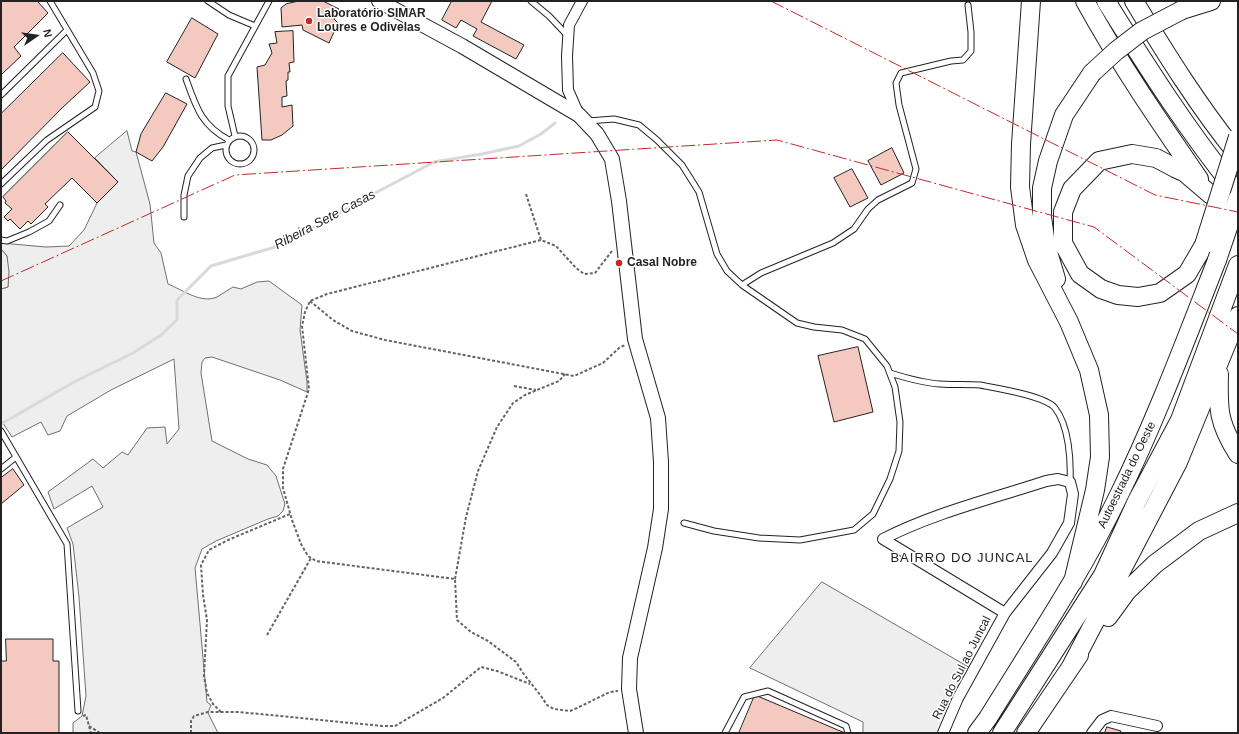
<!DOCTYPE html>
<meta charset="utf-8">
<style>
body{margin:0}
#map{position:relative;width:1239px;height:734px;overflow:hidden;background:#fff;font-family:Helvetica,sans-serif}
canvas{display:block}
.frame{position:absolute;inset:0;border:2px solid #222;pointer-events:none}
.north{position:absolute;left:16px;top:16px;width:40px;height:40px;-webkit-text-stroke:3px #fff;paint-order:stroke;rotate:77deg;font-size:11px;font-weight:700;line-height:16px;text-align:center;color:#222}
.north::after{content:'';display:block;margin:auto;width:14px;height:18px;background:#222;clip-path:polygon(50% 0,100% 100%,50% 72%,0 100%)}
</style>
<div id="map">
<canvas width="1239" height="734"></canvas>
<div class="frame"></div>
<div class="north">N</div>
</div>
<script>
const g = document.querySelector('canvas').getContext('2d');
g.lineJoin = 'round';
function fillPath(path, color) {
  g.fillStyle = color;
  g.fill(path, 'evenodd');
}
function stroke(path, color, width, dash) {
  g.strokeStyle = color;
  g.lineWidth = width;
  g.lineCap = dash ? 'butt' : 'round';
  g.setLineDash(dash || []);
  g.stroke(path);
}
function drawText(font, color, halo, rows, align = 'center') {
  g.font = font + ' Helvetica,sans-serif';
  g.lineWidth = 3;
  g.setLineDash([]);
  g.textBaseline = 'middle';
  g.strokeStyle = halo;
  g.fillStyle = color;
  for (const [text, x, y, turn = 0] of rows) {
    g.save();
    g.translate(x, y);
    g.rotate((+turn || 0) * Math.PI / 180);
    g.textAlign = isNaN(turn) ? turn : align;
    if (halo) g.strokeText(text, 0, 0);
    g.fillText(text, 0, 0);
    g.restore();
  }
}
const green = new Path2D(`
 M127 131 132 151 136 152 150 204 154 243 161 253 168 284C183 290 201 304 217 297 222 294 228 290 233 287L241 289 257 282 269 281 302 305 300 330 307 382V392L280 380 212 357 205 358 202 362 201 373 212 441 248 459 267 465 276 476 285 504 283 511 278 516 268 519 216 541 202 549 195 568 207 702 211 705 208 713 218 733H73V723L82 716 86 696 79 597 73 544 67 528 103 507 92 486 54 509 48 492 93 459 103 468 122 452 128 455 147 428 165 427 167 444 179 429 174 359 111 390 67 416 60 431 48 435 41 422 12 437 1 420V289L8 287 7 256 1 249V243L46 247 69 246 84 230 97 203 118 182 95 158Z
 M822 582 972 669 946 733H863V722L750 668Z`);
fillPath(green, '#eee');
stroke(green, '#6f6f6f', 1);
const parking = new Path2D(`
 M1 249 7 256 9 272 8 287 1 289Z`);
fillPath(parking, '#ededed');
stroke(parking, '#6f6f6f', 1);
stroke(new Path2D(`
 M1 424 74 382 133 353 161 335 177 320V300L211 266 275 247 307 231 377 192 434 162 482 154 519 146 541 134 555 123`), '#d9d9d9', 3);
const building = new Path2D(`
 M1 1H37L48 13 14 47 21 56 1 75Z
 M299 1H323L339 9 334 19 338 23 329 43 303 30 302 25 282 27 281 8 286 4Z
 M452 1H492L481 22 524 45 516 59 473 36 477 29 461 20 456 28 442 20Z
 M192 18 218 34 195 78 167 62Z
 M293 31 294 62 289 63 290 72H288V80L286 81 287 96 282 97V107L292 105 293 126 282 135 271 140H262L257 67 265 65 272 53 269 44 277 43 275 32Z
 M63 53 90 82 62 108 1 170V114Z
 M166 93 187 104 163 147 152 161 136 152 141 134Z
 M68 132 118 182 97 203 72 178 45 204 48 207 31 224 28 221 20 229 10 219 8 221 4 217 12 209 5 203 6 201 3 197Z
 M892 148 904 173 881 185 868 161Z
 M852 169 868 198 850 207 834 178Z
 M858 347 873 412 834 422 818 356Z
 M13 469 24 485 1 504V478Z
 M6 639H53V661H59V733H1V661H6Z
 M755 695 845 733H739Z
 M1107 727 1121 731 1120 733H1105Z`);
fillPath(building, '#f3c9c0');
stroke(building, '#222', 1);
const lane = new Path2D(`
 M208 1 229 15 255 26
 M531 1 549 16 568 36
 M186 79C196 107 201 125 229 140
 M1 95 67 30
 M588 121 614 119 639 125 657 140 682 165 699 192 717 254 727 271 742 285 797 323 814 327 842 330 865 339 887 366 895 387 900 422 899 451 890 479 873 514 854 530 800 540 759 538 714 531 684 523
 M226 150a14 14 0 1 1 28 0a14 14 0 1 1-28 0Z
 M235 136 228 106V76L269 1
 M1 184 47 140 95 107 99 91 93 73 50 1
 M184 217V195L188 176 200 158 212 148 226 145
 M1 240 7 241 29 232 49 221 60 205
 M742 285 761 273 833 243 854 229 868 209 878 200 912 183 916 169 899 105 896 83 901 73 951 61 963 60 971 51V32L968 5
 M890 373C906 378 923 383 940 384 953 385 967 384 980 385 996 388 1046 396 1055 408 1069 426 1071 460 1070 482
 M1 431 67 544 78 711
 M1 469 16 457
 M725 733 744 697 768 691 846 726 848 733`);
const street = new Path2D(`
 M579 115 568 90 567 56 569 25 582 1
 M883 539C934 513 991 499 1046 481L1058 479 1070 482 1073 494 1069 523 1052 553 1005 613
 M883 539 1005 613 958 698 943 733
 M1092 733 1102 720 1111 716 1157 726`);
const secondary = new Path2D(`
 M379 1 462 46 579 115 597 134 612 159 619 201 635 339 658 418 661 462V509L655 548 630 658 629 689 636 733`);
const highway = new Path2D(`
 M1031 1 1021 144 1020 187 1025 225 1037 260 1069 322 1089 370 1099 415 1100 457 1095 490 1073 582
 M1085 1C1119 63 1159 121 1199 179
 M1106 1C1147 67 1189 133 1238 193
 M1134 1C1166 54 1199 107 1238 155
 M1182 10 1211 1
 M1204 245 1187 274 1160 293 1138 297 1118 295 1101 289 1080 274 1063 243V212L1072 189 1099 161 1132 154 1156 158 1175 168 1184 172 1211 195
 M1056 279 1046 245 1042 217V188L1048 161 1064 115 1092 73
 M1219 374C1218 409 1218 423 1238 454
 M1108 617 1127 591 1155 564 1199 531 1238 513
 M1072 665 1178 462 1238 316
 M977 733 988 718C1033 645 1081 574 1118 497 1156 420 1186 339 1217 260
 M1002 733 1103 575 1137 501 1180 420 1238 265
 M1026 733 1079 655`);
stroke(lane, '#222', 7);
stroke(street, '#222', 12);
stroke(secondary, '#222', 16);
stroke(highway, '#222', 20);
stroke(new Path2D(`
 M526 194 541 240
 M612 251 595 273 584 274 576 268 556 246 541 240 327 294 310 301 305 312 302 326 309 389 283 469V488L292 520 301 544 308 556 316 561 455 579 457 620 471 632 488 641 516 662 523 673 541 696 547 705 554 709 570 711 577 708 610 692 618 691
 M310 301 333 320 352 331 385 340 574 376 603 363 619 348 625 345
 M514 386 536 390
 M455 579 466 517 478 471 497 427 513 403 525 395 559 381 565 374
 M267 635 311 558
 M221 712 213 704 207 693 204 676 207 620 203 595 201 565 209 550 228 540 290 514
 M83 716 86 715 91 733
 M89 726 100 733
 M191 733V721L194 716 208 712H239L382 726H395L443 698 481 667 497 671 530 684`), '#646464', 2, [3, 2]);
stroke(lane, '#fff', 5);
stroke(street, '#fff', 10);
stroke(secondary, '#fff', 14);
stroke(highway, '#fff', 18);
const highwayBridge = new Path2D(`
 M1092 73 1116 51 1142 31 1182 10
 M1204 245 1238 137
 M1217 260 1238 198`);
stroke(highwayBridge, '#222', 20, []);
stroke(highwayBridge, '#fff', 18);
stroke(new Path2D(`
 M771 1 1155 195 1238 212
 M1 281 235 175 777 140 1094 227 1238 334`), '#c62828', 1, [14, 3, 2, 3]);
for (const [x, y, r, color] of [
 [309,21,4,"#c62828"],
 [619,263,4,"#c62828"]
]) {
  const dot = new Path2D();
  dot.arc(x, y, r, 0, 2 * Math.PI);
  g.fillStyle = color;
  g.fill(dot);
  stroke(dot, '#fff', 1.5);
}
drawText('bold 12px', '#222', '#fff', [
 ["Laboratório SIMAR",317,14],
 ["Loures e Odivelas",317,28],
 ["Casal Nobre",627,263]
], 'left');
drawText('12px', '#222', '#fff', [
 ["Autoestrada do Oeste",1127,475,-64],
 ["Rua do Sul ao Juncal",962,668,-63]
]);
drawText('italic 13px', '#222', '#fff', [
 ["Ribeira Sete Casas",325,220,-28]
]);
g.letterSpacing = '1px';
drawText('13px', '#222', '#fff', [
 ["BAIRRO DO JUNCAL",962,558]
]);
g.letterSpacing = '0px';
</script>
